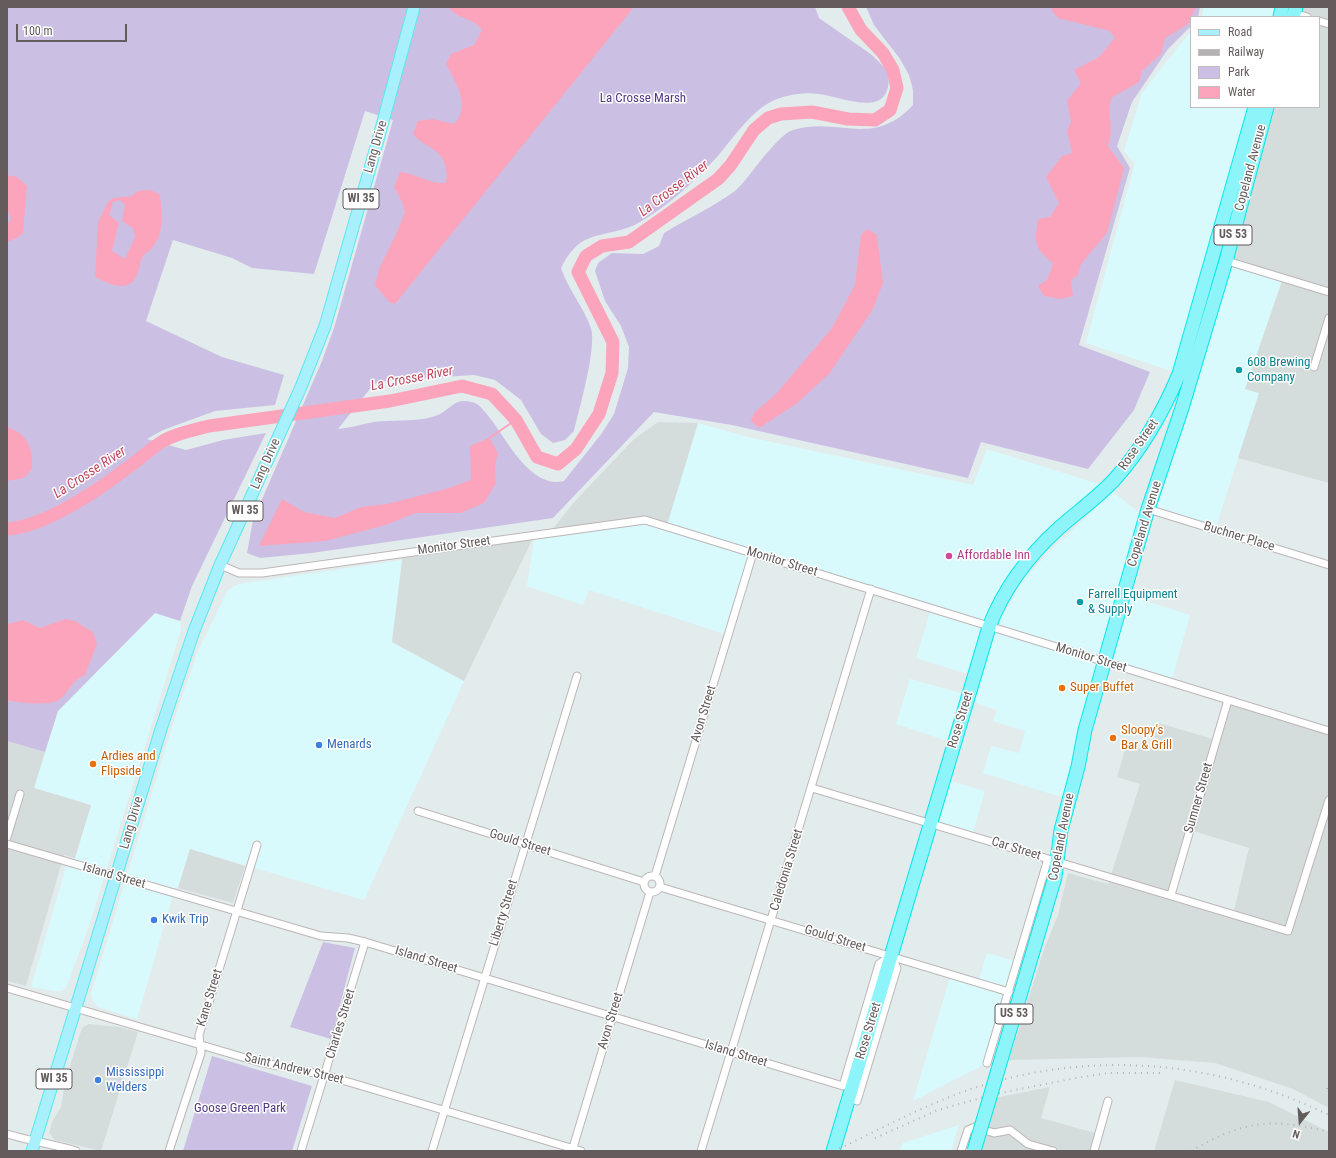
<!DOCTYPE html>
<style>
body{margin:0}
#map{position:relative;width:1336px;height:1158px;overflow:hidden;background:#e3eced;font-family:"Roboto Condensed",sans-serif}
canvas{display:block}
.frame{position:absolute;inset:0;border:8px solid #635b5c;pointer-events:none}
.legend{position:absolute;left:1190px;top:16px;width:130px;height:92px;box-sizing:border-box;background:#fff;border:1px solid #c1bdbe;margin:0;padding:5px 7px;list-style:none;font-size:12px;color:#635b5c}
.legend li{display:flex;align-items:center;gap:8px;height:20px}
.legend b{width:20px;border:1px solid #c1bdbe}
.north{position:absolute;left:1280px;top:1102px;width:40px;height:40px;-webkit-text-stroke:3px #fff;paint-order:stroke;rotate:197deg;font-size:11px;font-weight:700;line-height:16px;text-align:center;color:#635b5c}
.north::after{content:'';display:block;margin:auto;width:14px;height:18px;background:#635b5c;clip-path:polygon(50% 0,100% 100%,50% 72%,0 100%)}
.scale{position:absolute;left:16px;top:24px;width:111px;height:18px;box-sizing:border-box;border:2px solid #635b5c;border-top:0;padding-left:5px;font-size:12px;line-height:14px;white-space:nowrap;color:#635b5c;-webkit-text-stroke:3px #fff;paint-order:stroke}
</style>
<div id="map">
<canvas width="1336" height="1158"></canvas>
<div class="frame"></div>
<ul class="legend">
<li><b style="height:5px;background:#a8f0fc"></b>Road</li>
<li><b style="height:5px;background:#b4b3b3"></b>Railway</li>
<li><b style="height:11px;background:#cbc0e4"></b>Park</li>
<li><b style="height:11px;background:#fca4bb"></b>Water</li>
</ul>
<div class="north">N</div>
<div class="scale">100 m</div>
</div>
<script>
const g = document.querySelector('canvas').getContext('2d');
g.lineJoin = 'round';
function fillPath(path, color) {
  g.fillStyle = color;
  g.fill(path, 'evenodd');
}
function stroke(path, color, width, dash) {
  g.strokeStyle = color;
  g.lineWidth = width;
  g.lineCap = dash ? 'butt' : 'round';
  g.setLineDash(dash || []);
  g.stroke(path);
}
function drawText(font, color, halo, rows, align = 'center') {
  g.font = font + ' "Roboto Condensed",sans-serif';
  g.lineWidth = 3;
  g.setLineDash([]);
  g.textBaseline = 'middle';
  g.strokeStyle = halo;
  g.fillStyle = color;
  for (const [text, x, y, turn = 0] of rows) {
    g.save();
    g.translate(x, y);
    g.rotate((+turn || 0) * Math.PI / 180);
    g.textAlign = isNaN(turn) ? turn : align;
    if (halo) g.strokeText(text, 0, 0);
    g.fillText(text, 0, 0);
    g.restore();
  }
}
fillPath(new Path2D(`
 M1204 7H1286L1283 17H1202Z
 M1191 31V107H1256L1283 278 1245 389 1259 393 1215 530 1148 509 1192 378 1086 343 1135 163 1124 151 1142 93Z
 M698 423 748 437 973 485 987 449 1099 484 1040 535 1021 557 989 608 1003 615 1024 579 1048 553 1113 492 1146 518 1124 594 1190 615 1171 682 1105 662 1068 799 983 773 991 746 1019 753 1025 731 993 721 997 710 967 700 954 743 896 724 910 679 968 695 974 676 916 658 931 609 753 553 728 635 589 590 583 605 527 586 535 534 639 520 667 525Z
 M402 560 392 642 464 681 364 900 190 849 178 888H175L137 1019 98 1007 92 999 91 994 176 714 198 651 228 590 239 584 253 582Z
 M155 613 180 621 181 630 88 929 66 988 61 991H54L31 987 66 867 72 868 91 805 34 788 58 711Z
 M943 779 985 791 972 836 930 823Z
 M987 953 1018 962 987 1063 913 1101 951 974 978 982Z
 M959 1125 951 1151H900L903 1143Z`), '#d8fafd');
fillPath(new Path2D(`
 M1286 7H1329V483L1238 458 1259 393 1245 389 1283 278 1212 257 1256 107H1319V17H1283Z
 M658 422 698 423 667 525 652 521 550 532 575 501 634 439Z
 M535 534 464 681 392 642 403 553Z
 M1228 700 1329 731V1108L1293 1089 1215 1063 1139 1057 1009 1060 1044 949 1058 915 1068 873 1108 884 1140 784 1117 777 1126 746 1150 751 1159 723 1216 740ZM1190 830 1249 848 1233 914 1171 895Z
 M7 741 45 752 34 788 91 805 75 858 64 855 26 986 7 981Z
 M190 849 245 866 233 903 178 888Z
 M89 1024 119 1027 138 1032 101 1151 55 1140 49 1133 52 1122 61 1107 66 1078 81 1031 83 1027Z
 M1175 1080 1269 1102 1329 1132V1151H1154Z
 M1050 1087 1041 1118 1099 1134 1094 1151H974L989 1099Z`), '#d5dcdc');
fillPath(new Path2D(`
 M7 7H815L819 18 872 55 888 71C895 122 844 97 819 94 805 92 791 94 777 99 753 108 733 138 717 157 702 173 685 190 668 203 659 210 638 225 627 228 595 238 578 233 561 268 568 289 583 306 591 328 597 347 579 410 574 431L565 440 553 443 541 434 521 400 495 380 474 375 385 381 374 384 338 429C350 428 362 424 374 422 394 419 422 423 440 414 454 406 455 397 475 403 480 405 483 410 486 413 505 435 529 490 564 481L602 433 614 414 628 368 629 347 621 326 605 301 595 271 598 263 612 253 643 254 659 246 664 233C687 219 713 207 735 191 742 186 758 163 766 154 773 147 783 133 793 130 839 116 872 149 913 105V90L909 75 900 59 874 25 866 7H1200L1198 17H1191V26L1168 49 1132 102 1117 146 1130 168 1079 345 1150 372 1134 410 1088 469 981 442 968 478 732 425 654 412 553 518 312 553 260 558 247 553 253 520 322 361 334 328 393 120 365 111 314 274 252 268 232 258 173 240 146 321 222 357 284 375 275 405 215 411 163 430 147 439 186 450 223 440 266 433 192 586 180 621 155 613 58 711 45 752 7 741Z
 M323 942 355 948 331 1039 290 1027Z
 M212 1056 312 1086 292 1151H183Z`), '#cbc0e4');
fillPath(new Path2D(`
 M448 7H634L395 304 389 302 375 285 379 269 397 232 405 212 402 202 394 187 400 172C416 173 428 184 445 183 447 178 447 175 446 170 444 148 424 148 413 134L418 121 433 119 454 124C472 107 455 81 446 64L451 54 474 45 482 30C474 18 457 19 448 7Z
 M1052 7H1196L1188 24 1165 38 1161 54 1142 71 1139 82 1111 98C1107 114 1114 130 1108 146L1124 168 1107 233 1081 264 1078 275 1071 280 1073 296 1061 299 1044 296 1038 286 1048 279 1053 263C1033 247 1035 243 1038 219L1050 217 1059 203 1046 177 1062 156 1072 153 1067 131 1071 122 1067 101 1081 83 1074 70 1099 57 1115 38 1110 31 1058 18 1052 11Z
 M7 175 17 177 27 186 23 233 17 238 7 242V225L11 219 7 208Z
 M151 190 160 195C162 212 165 233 152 248 150 251 145 253 143 256 139 262 140 271 136 277 127 294 108 283 95 277L98 222 108 202 114 198 132 196 138 191ZM120 200 125 205 122 221 133 228 135 237 125 259 112 251 119 223 109 215 113 202Z
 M867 229 877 235 883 283 873 309 829 374 796 404 759 428 751 421 754 413 776 394 832 328 855 285 861 235Z
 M7 427C28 434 33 448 32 469L24 478 7 481Z
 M489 438 498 453 495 465 496 483 484 503 461 513H416L386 525 325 541 259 546 282 499 304 512 335 518 361 507 387 504 446 489 471 480 470 446Z
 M65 619 75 621 93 632 97 644 85 675C69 682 69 694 59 700 48 706 19 703 7 700V624L23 620 40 628Z`), '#fca4bb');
stroke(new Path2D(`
 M489 441V438L516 420`), '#fca4bb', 2);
stroke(new Path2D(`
 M7 529C44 527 97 491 126 469 139 460 150 449 163 441 177 433 194 430 209 426L390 401 462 386 492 394 516 420 537 457 558 464 576 449 599 414 612 373 613 342 578 272 586 256 602 246 629 242 718 179 730 166 754 130 768 118 781 114 812 112 848 119 875 120 890 110 897 88 893 70 883 53 861 30 848 7`), '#fca4bb', 13);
const street = new Path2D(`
 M1294 13 1307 17
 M1319 21 1329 24
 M1224 260 1329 292
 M1314 367 1329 318
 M1148 509 1329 565
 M220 565 239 573H262L645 520 1329 731
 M812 788 1288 931 1329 800
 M418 811 644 882
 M7 837 20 794
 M7 844 321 936 348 938 365 942 843 1086 879 964 891 956 897 968 857 1101
 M644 884a8 8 0 1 1 16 0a8 8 0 1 1-16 0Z
 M655 876 753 553
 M660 887 1009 992
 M1171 895 1228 700
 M7 988 259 1062 325 1075 581 1151
 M987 1063 1048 859
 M7 1134C30 1141 53 1144 76 1151
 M169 1151 201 1053 199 1035 257 845
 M301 1151 365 942
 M432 1151 577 676
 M572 1151 650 892
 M701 1151 871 589
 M961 1151 968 1130 975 1127 994 1133 1010 1130 1028 1144 1053 1151
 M1094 1151 1108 1101`);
const primary = new Path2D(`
 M32 1151 161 729 194 631 220 565 301 387 325 326 378 140 414 7`);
const highway = new Path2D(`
 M1280 17 1282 7
 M1293 17 1296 7
 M1055 877 1061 830 1078 767 1085 730 1148 509 1182 408 1226 261 1267 107
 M833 1151 989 627C1004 588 1028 556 1059 528 1077 512 1097 498 1114 480 1143 448 1163 412 1179 374L1255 107`);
stroke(street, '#bdb5b6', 9);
stroke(primary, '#5ce9ed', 13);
stroke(highway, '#07e9e7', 15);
stroke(street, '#fff', 7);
stroke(primary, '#a8f0fc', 11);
stroke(highway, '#8df4fa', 13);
stroke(new Path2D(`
 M1327 1089 1329 1084
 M875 1138 938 1110 995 1094 1076 1078 1109 1073H1163
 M834 1151C879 1130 924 1105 971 1089 1091 1049 1216 1060 1329 1115
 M1191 1151C1244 1121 1270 1117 1329 1132`), '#b4b3b3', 2, [1, 5]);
const highwayBridge = new Path2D(`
 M974 1151 1055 877`);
stroke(highwayBridge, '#07e9e7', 15, []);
stroke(highwayBridge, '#8df4fa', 13);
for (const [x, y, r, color] of [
 [1239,370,4,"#0f9aa8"],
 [949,556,4,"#d1479c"],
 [1080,602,4,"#0f9aa8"],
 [1062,688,4,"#e8710a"],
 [1113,738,4,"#e8710a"],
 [319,745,4,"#3f7fe0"],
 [93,764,4,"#e8710a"],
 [154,920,4,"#3f7fe0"],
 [98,1080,4,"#3f7fe0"]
]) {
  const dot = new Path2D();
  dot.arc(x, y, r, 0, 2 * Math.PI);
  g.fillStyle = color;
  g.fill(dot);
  stroke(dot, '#fff', 1.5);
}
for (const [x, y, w] of [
 [361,199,36],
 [1233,235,38],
 [245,511,36],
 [1014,1014,38],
 [54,1079,36]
]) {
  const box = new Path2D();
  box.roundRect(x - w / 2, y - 10, w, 20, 3);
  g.fillStyle = '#fff';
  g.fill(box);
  stroke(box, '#635b5c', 1);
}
drawText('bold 12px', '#635b5c', null, [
 ["WI 35",361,199],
 ["US 53",1233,235],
 ["WI 35",245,511],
 ["US 53",1014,1014],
 ["WI 35",54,1079]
]);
drawText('13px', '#533885', '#fff', [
 ["La Crosse Marsh",643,99],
 ["Goose Green Park",240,1109]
]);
drawText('13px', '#635b5c', '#fff', [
 ["Lang Drive",376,147,-74],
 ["Copeland Avenue",1251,168,-75],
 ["Rose Street",1139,445,-55],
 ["Lang Drive",266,464,-66],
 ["Copeland Avenue",1145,524,-73],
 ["Buchner Place",1239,537,17],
 ["Monitor Street",454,546,-8],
 ["Monitor Street",782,562,17],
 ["Monitor Street",1091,658,17],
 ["Avon Street",704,714,-73],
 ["Rose Street",961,720,-73],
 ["Sumner Street",1199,798,-74],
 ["Lang Drive",132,823,-74],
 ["Copeland Avenue",1062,837,-79],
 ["Gould Street",520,843,17],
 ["Car Street",1016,849,17],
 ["Caledonia Street",787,870,-73],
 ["Island Street",114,876,16],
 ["Liberty Street",504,913,-73],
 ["Gould Street",835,939,17],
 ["Island Street",426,960,17],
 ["Kane Street",210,998,-73],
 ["Avon Street",611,1021,-73],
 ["Charles Street",341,1024,-73],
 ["Rose Street",869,1031,-73],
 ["Island Street",736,1054,17],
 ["Saint Andrew Street",294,1069,13]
]);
drawText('13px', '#0d838f', '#fff', [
 ["608 Brewing",1247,363],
 ["Company",1247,378],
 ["Farrell Equipment",1088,595],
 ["& Supply",1088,610]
], 'left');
drawText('13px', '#b23c85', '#fff', [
 ["Affordable Inn",957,556]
], 'left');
drawText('13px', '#c56008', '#fff', [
 ["Super Buffet",1070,688],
 ["Sloopy's",1121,731],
 ["Bar & Grill",1121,746],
 ["Ardies and",101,757],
 ["Flipside",101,772]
], 'left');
drawText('13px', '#366cbe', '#fff', [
 ["Menards",327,745],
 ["Kwik Trip",162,920],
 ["Mississippi",106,1073],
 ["Welders",106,1088]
], 'left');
drawText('italic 14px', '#bf475d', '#fff', [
 ["La Crosse River",674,189,-37],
 ["La Crosse River",412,379,-11],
 ["La Crosse River",90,473,-33]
]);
</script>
